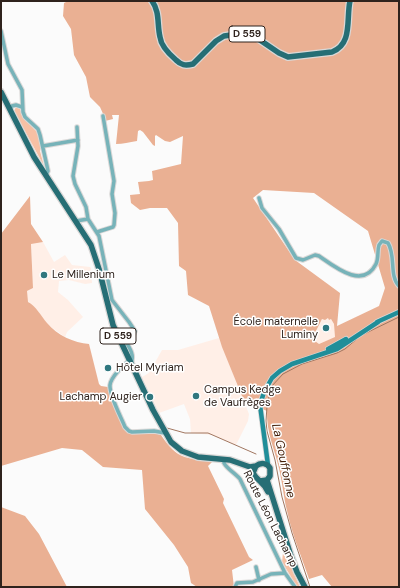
<!DOCTYPE html>
<meta charset="utf-8">
<style>
body{margin:0}
#map{position:relative;width:400px;height:588px;overflow:hidden;background:#fbfbfb;font-family:"DM Sans",sans-serif}
canvas{display:block}
.frame{position:absolute;inset:0;border:2px solid #2f231d;pointer-events:none}
</style>
<div id="map">
<canvas width="400" height="588"></canvas>
<div class="frame"></div>
</div>
<script>
const g = document.querySelector('canvas').getContext('2d');
g.lineJoin = 'round';
function fillPath(path, color) {
  g.fillStyle = color;
  g.fill(path, 'evenodd');
}
function stroke(path, color, width, dash) {
  g.strokeStyle = color;
  g.lineWidth = width;
  g.lineCap = dash ? 'butt' : 'round';
  g.setLineDash(dash || []);
  g.stroke(path);
}
function drawText(font, color, halo, rows, align = 'center') {
  g.font = font + ' "DM Sans",sans-serif';
  g.lineWidth = 3;
  g.setLineDash([]);
  g.textBaseline = 'middle';
  g.strokeStyle = halo;
  g.fillStyle = color;
  for (const [text, x, y, turn = 0] of rows) {
    g.save();
    g.translate(x, y);
    g.rotate((+turn || 0) * Math.PI / 180);
    g.textAlign = isNaN(turn) ? turn : align;
    if (halo) g.strokeText(text, 0, 0);
    g.fillText(text, 0, 0);
    g.restore();
  }
}
fillPath(new Path2D(`
 M43 242 54 262 65 255 72 265 90 267 91 268 92 283 85 284 69 280 59 281 58 292 68 300 83 317 67 332 65 337 48 325 35 308 28 302 27 299V291L33 288 31 243Z
 M328 318 331 319 334 324 336 337 319 344 315 341 314 335 322 319Z
 M219 338 249 414 248 421 236 445 212 435 191 433 190 419 184 404 159 413 142 377 149 373 162 350H178Z`), '#ffefe7');
fillPath(new Path2D(`
 M16 107 20 109 24 118 38 133 41 147 40 151 44 166 14 111Z
 M284 543 293 572 300 587H299L296 585 282 562Z`), '#f6c0a4');
fillPath(new Path2D(`
 M68 1H148L155 13 160 45 188 67C205 53 229 26 254 39 262 43 269 51 277 54 284 57 323 54 333 54 353 46 350 20 352 1H399V587H332L322 575 309 579C302 558 293 537 288 515 284 501 283 487 280 473 276 452 266 433 267 411L244 401 222 347 209 306 188 295 186 271 179 266 178 223 167 208H150L140 210 131 203 130 195 140 194 138 182 149 181 153 180 152 171 181 164 183 136 170 142 165 141 156 135 155 136V146L153 145 143 132 140 130 138 131 137 141C129 142 123 144 116 144L119 115H112L113 119 105 121 104 116 100 107 90 97 86 77 74 55 71 29 63 16 64 3ZM263 190 314 193 368 231 385 288 379 306 337 326 340 293 295 260 253 198ZM328 318 329 320 331 319 334 324 335 337 319 344 315 341 317 338 314 335 322 319 325 320Z
 M155 1H347L343 39 340 45 332 50 288 54 280 51 254 34 238 31 223 34 215 39 191 62C180 65 165 48 162 38 159 25 162 13 155 1Z
 M30 196 31 224 43 242 31 244 33 288 27 291 28 302C36 306 41 316 47 323 57 335 74 343 89 344L99 384 101 386 108 387 110 395 125 430 131 434 154 433 161 435C178 460 185 458 213 461L208 466 224 499 223 503 249 557 253 560 232 570 234 587H197L191 583 188 567 174 545 145 509 142 470 103 467 82 450 62 448 1 466V234Z
 M1 507 25 516 39 534 67 587H1Z`), '#eab093');
stroke(new Path2D(`
 M362 335 399 317
 M167 428 185 433H208L256 454
 M310 587 292 533 282 497 275 460 267 431 266 421 267 406 271 387 283 374 302 364 337 353 345 349 358 338`), '#a07660', 1);
const street = new Path2D(`
 M1 31 8 64 22 90 23 112 25 117 38 129 40 135 47 166 48 171 46 175
 M10 110 12 106 16 105 22 107
 M77 127 78 146 73 176 75 184 86 207 88 219
 M43 146 78 140
 M259 198 262 208 279 229 296 258 303 260 315 255 319 256C335 267 363 290 376 264 379 258 377 251 379 245L382 241 388 243C396 256 389 276 399 286
 M76 221 88 219 99 236 112 300 129 322 135 331 134 334 125 338V340C129 347 135 355 131 363
 M97 232 113 227 114 225 115 213 112 194 114 181 103 116
 M130 360C123 365 111 377 110 385 109 395 121 417 125 427L129 431 132 432 154 431 165 433
 M224 463C227 469 235 473 240 479L285 573 295 587
 M256 567 259 580
 M235 587 237 583 253 582 271 574 285 573`);
const secondary = new Path2D(`
 M377 322 399 312
 M328 349 346 339
 M268 465 260 405 264 392 272 378 280 371 292 364 337 349 378 322`);
const primary = new Path2D(`
 M152 1C160 12 157 25 160 37 161 46 169 54 176 60 181 65 185 66 193 64L216 41 224 36 238 34 254 36 279 53 288 57 332 52C353 44 346 19 350 1
 M1 92 34 157 91 245 99 269 113 325 153 410 171 442 182 451 198 457 230 460 250 467 256 466
 M267 480 291 556 297 572 305 587
 M260 481 267 480 270 476V468C267 463 261 462 256 466L253 473C257 481 264 482 268 492`);
stroke(street, '#dad8d7', 5.5);
stroke(secondary, '#dad8d7', 6);
stroke(primary, '#dad8d7', 8);
stroke(street, '#77b3b9', 3.5);
stroke(secondary, '#208e99', 4.5);
stroke(primary, '#266e75', 5.5);
for (const [x, y, r, color] of [
 [44,275,4,"#2f777f"],
 [326,328,4,"#2f777f"],
 [108,368,4,"#2f777f"],
 [196,396,4,"#2f777f"],
 [150,397,4,"#2f777f"]
]) {
  const dot = new Path2D();
  dot.arc(x, y, r, 0, 2 * Math.PI);
  g.fillStyle = color;
  g.fill(dot);
  stroke(dot, '#fff', 1.5);
}
for (const [x, y, w] of [
 [247,34,36],
 [118,336,36]
]) {
  const box = new Path2D();
  box.roundRect(x - w / 2, y - 8, w, 16, 3);
  g.fillStyle = '#fff';
  g.fill(box);
  stroke(box, '#2f231d', 1);
}
drawText('bold 10px', '#2f231d', null, [
 ["D 559",247,34],
 ["D 559",118,336]
]);
drawText('11px', '#2f231d', '#fff', [
 ["Le Millenium",52,275],
 ["École maternelle",318,322,"right"],
 ["Luminy",318,335,"right"],
 ["Hôtel Myriam",116,368],
 ["Campus Kedge",204,390],
 ["de Vaufrèges",204,403],
 ["Lachamp Augier",142,397,"right"]
], 'left');
drawText('11px', '#2f231d', '#fff', [
 ["Route Léon Lachamp",270,519,63]
]);
drawText('italic 12px', '#431f09', '#fff', [
 ["La Gouffonne",283,461,78]
]);
</script>
